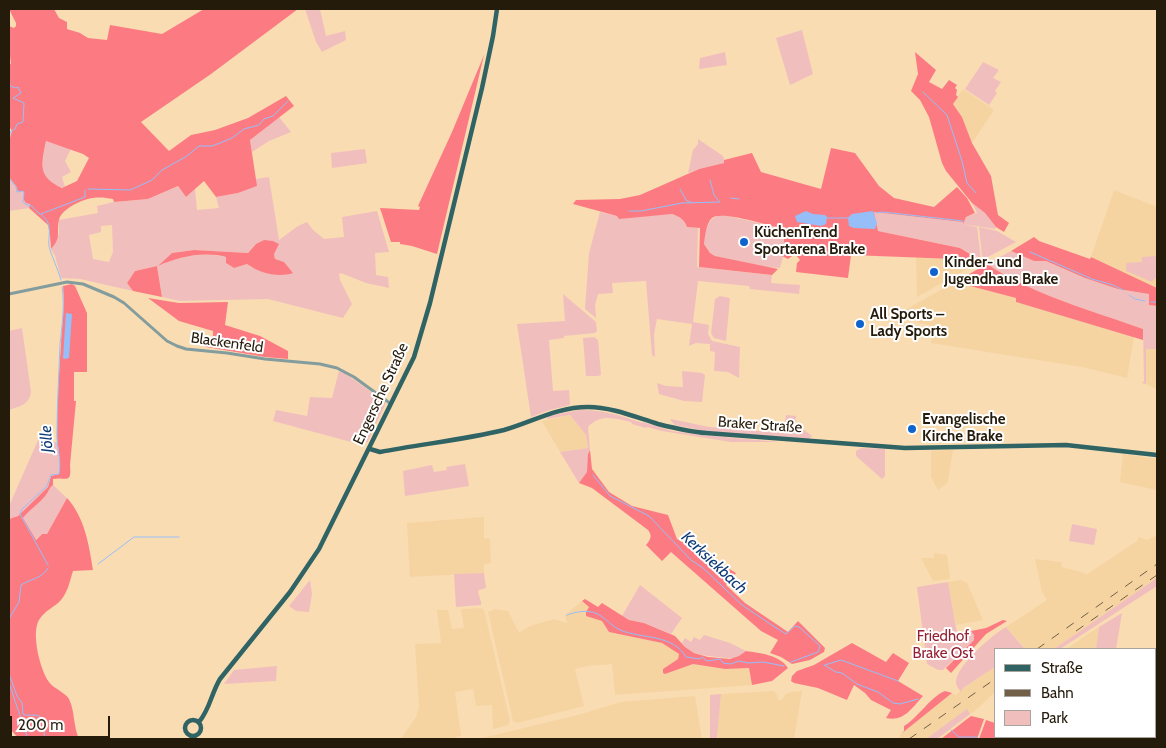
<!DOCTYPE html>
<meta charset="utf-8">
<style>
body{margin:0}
#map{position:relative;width:1166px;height:748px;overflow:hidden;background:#f9dcb2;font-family:Cabin,sans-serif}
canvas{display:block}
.frame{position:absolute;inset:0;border:10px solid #251b0b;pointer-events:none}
.legend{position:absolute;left:994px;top:648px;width:162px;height:90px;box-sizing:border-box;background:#fff;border:1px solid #a8a49d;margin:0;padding:6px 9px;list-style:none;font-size:15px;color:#251b0b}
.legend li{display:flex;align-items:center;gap:10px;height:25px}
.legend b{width:25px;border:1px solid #a8a49d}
.scale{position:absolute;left:10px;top:716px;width:100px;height:22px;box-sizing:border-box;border:2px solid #251b0b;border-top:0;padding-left:6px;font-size:15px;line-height:18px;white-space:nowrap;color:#251b0b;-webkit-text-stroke:4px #fff;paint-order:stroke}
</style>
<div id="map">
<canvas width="1166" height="748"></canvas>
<div class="frame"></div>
<ul class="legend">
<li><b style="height:6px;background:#306364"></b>Straße</li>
<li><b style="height:6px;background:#716047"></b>Bahn</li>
<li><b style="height:14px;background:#f1bebe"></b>Park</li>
</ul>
<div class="scale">200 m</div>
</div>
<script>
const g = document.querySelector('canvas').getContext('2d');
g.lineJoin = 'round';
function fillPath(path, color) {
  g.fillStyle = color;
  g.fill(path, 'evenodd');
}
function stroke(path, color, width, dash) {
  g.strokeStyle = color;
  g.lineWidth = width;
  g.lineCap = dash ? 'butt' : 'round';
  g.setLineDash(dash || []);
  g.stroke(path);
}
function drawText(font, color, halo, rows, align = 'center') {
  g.font = font + ' Cabin,sans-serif';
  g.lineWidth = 4;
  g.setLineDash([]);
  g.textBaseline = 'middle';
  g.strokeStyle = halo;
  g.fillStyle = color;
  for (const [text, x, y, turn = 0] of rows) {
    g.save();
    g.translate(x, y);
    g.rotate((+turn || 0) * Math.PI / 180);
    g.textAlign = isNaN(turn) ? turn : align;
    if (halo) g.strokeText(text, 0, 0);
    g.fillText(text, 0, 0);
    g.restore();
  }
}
fillPath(new Path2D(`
 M963 89 994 110 972 143 962 117 953 103Z
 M1114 190 1157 207V288L1091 257Z
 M916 257 954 259 955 261 976 264 917 297Z
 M955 282 1017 298 1016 302 1134 337 1127 378 1082 367 931 343 933 328H930L929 325 919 323V322L896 315Z
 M1146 348 1157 349 1156 389 1146 384Z
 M570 415 586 435 588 448 560 452 542 421Z
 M953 450 948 482 938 490 931 477V451Z
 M1123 454 1157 459V490L1120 482Z
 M484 517V538L490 539 491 563 484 564V573L410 577 407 523Z
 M1157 535V578L1054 649H1022L1024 647 1006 627 1047 600 1042 592 1035 559 1061 562 1062 567 1084 573 1086 575 1137 541 1139 537 1147 540Z
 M934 553 947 555 950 579 933 581 921 558H934Z
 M961 580 967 583 983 620 956 625 948 582Z
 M582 601 589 607 587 616 602 621 609 632 662 643 679 654 678 659 663 669 693 664 725 669 749 668 752 685 615 695 612 664 587 666 575 669 584 706 517 723 513 721 488 612 495 609 508 611 519 633 530 626 554 619 567 623 565 615Z
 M461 609 481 608 484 610 510 721 508 725 493 729 492 705 476 706 473 689 455 692 461 736 449 739H401L416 717 419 707 415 644 441 643 437 610H448L452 629 464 628Z
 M1099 627 1096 649H1066L1091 632Z
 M995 667V692L976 710 937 739H899L901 734 952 693 956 695 963 688Z
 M774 691 777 695 778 700H782L785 695 790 692 802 691 794 739H718L717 734 721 694Z
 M695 696 702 739H478L578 715 621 702Z`), '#f5d4a2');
fillPath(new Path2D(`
 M305 9H320L326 36 345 31 346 40 322 52 316 42Z
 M802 30 813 74 790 85 776 38Z
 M725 52 727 65 699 69 700 58Z
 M983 62 999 70 993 78 1001 82 995 91 997 93 989 105 965 89Z
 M279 117 291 132 269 141 252 152 250 140Z
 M698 139 723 156 725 163 699 169 688 173 693 150 698 144Z
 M46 141 71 149 65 161 71 172 62 177 65 187C60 188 58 186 54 184 37 176 44 157 46 141Z
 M365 149 367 163 332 168 331 153Z
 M9 177 11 178 19 192H24V197L30 204 29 208 9 211Z
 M269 177 279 240 298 226 307 222 313 230 324 239 344 237 342 217 377 211 389 252 375 253 376 275 388 277 389 288 366 283 341 273 339 274 340 280 352 304 343 318 268 299 180 301 162 297 157 266 135 271 127 283 133 291 80 279 61 278 55 256 51 249 59 234V220L98 213 97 206 114 202 148 199 178 186 186 197 195 189 197 210 219 208 216 197 238 193 256 186V179ZM112 225 113 252 109 262 93 259 89 235 101 232V226ZM256 244 274 254 275 259 252 268 247 264 234 268 226 263V257C204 251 180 256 160 265L172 253 194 250 248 253Z
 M972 203 985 213 996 227 995 229 963 224 977 227 981 259 960 248 878 231 874 212 963 222 966 217 977 213Z
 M600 212 617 216 672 214C680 217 684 219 687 227L698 228 697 267 772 275 771 283 800 285 799 294 750 289 749 286 698 281 693 322 709 325 708 334 712 341 740 347 739 378 728 372 714 371 715 352 710 351V344L696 343 689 346 692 324 657 319 654 334 655 357 652 355 646 281 612 283 613 293 598 294 595 305 596 318 585 309 589 253Z
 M722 215 778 227C788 237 784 255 780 268L766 267 715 256 710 253 704 244C705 231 707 217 722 215Z
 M979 227 997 231 1016 242 984 259 982 256Z
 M1011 251 1034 261H1046L1085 278 1118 289 1149 294V305L1157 306V349H1146V384L1142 383 1144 381 1143 329C1090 310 1034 295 987 264Z
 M1157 256V276L1152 282 1126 271V263L1142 262V257Z
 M563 294 596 322 597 331 595 333 564 336V338L549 340 553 391 569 390 570 405 550 410 531 417 517 324 565 321Z
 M720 296 730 298 726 341 714 338 711 333 715 299Z
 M22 328 31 392C29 405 20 406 9 410V331Z
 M594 337 598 340 601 375 598 376H586L583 338Z
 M339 371 345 373 386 403 367 443 358 438 355 443 273 421 276 410 307 416 310 397 332 398Z
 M682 371 702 373 705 375 702 402 684 401 659 394 657 383 666 386 683 387Z
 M579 410C602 409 622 416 643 423V422L672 431 692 434 779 442H731L662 431 647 427 646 428 632 424 631 422C615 419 601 413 588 427L590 450 588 454V469L586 475 579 483 560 452 588 448 586 435 570 415 547 419 549 416Z
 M786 415 796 416 795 423 812 436 809 439 705 431 675 425 671 421V419L709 427 783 433Z
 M39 438 58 443C57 454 62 463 59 474L53 475 50 477 48 487 18 516 9 519V506Z
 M861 448 885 449V476L882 479 856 456V451Z
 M465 464 469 486 405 496 403 471 432 465 434 472 447 470 446 467Z
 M53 485 67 498 47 534H42L35 540 23 518C29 509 40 503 46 495 49 491 49 488 53 485Z
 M1072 524 1097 529 1094 545 1069 541Z
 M484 573 486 588 479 590 478 592 481 602V605L456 607 454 574Z
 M1157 578V586L1060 649H1054Z
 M310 580 312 594 309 612 296 611 289 606Z
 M948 582 957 633 971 631 974 635V640L943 670H938L927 664 917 587Z
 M640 585 682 618 671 634 644 623 629 620 622 616Z
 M1122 613 1116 649H1096L1099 627Z
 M1006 627 1024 648 1022 649H995V667L963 688 961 692C958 688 956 686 956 682 957 665 992 635 1006 627Z
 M704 635 730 643 746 651C737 661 729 658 717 657 703 655 691 655 682 643L685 638 691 642 694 637 700 640Z
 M277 666 276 681 224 684 234 670Z
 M721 694 717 738 710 739V695Z
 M967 709 970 714 937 739H926Z`), '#f1bebe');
fillPath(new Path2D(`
 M9 9H54L59 18 67 22V29L80 33 88 38 107 40 110 25 162 34 204 9H298L211 74 141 122 169 151 191 135 215 130 248 118 286 96 294 106 250 140 257 186 238 193 216 197 204 181 186 197 178 186 148 199 114 202 113 199C107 198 100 197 93 198 83 199 61 209 59 220 56 233 62 237 51 249L50 236 48 225 29 208 30 204 26 203 24 200V192L18 191 16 186 9 177V141L12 131 9 126V63L11 64 9 48V26L14 28 16 26V23ZM46 141 83 154 89 158 77 181 62 188C38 177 41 166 46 141Z
 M915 52 936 70 929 82 942 89 949 80 957 85 955 88 957 90 956 95 958 97 953 104 962 117 972 143 991 176 998 215 1009 223 1004 232 996 227 985 213 972 203 946 171 942 163 929 117 920 100 911 91 918 74Z
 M484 55 437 254 412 246 400 244V242H391L380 208 419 210 420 207 418 206 452 132Z
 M831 148 855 153 879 186 894 198 934 207 957 187 967 198 975 213 966 217 963 224V222L874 212 878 231 960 248 982 261 976 264 954 261V259L851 255 848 278 796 272 797 263 800 260 795 254 788 259 782 256C784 244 787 236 778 227 765 225 721 210 712 218 706 223 705 237 704 244L710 253 715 256 778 269 772 275 699 267 700 228 687 227C684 219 680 217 672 214L619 219 617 216 573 204 576 200 620 199 640 195 699 169 724 163V160L752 153 761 172 821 189Z
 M1034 237 1039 241 1090 259 1091 257 1157 288V306L1149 305V294L1118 289 1085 278 1046 261H1034L1011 251Z
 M264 240 273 241 279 244 274 254 275 259 284 262 293 273C278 278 259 273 247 264L234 268 226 263V257C203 251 178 257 158 266L172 253 194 250 248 253 256 244Z
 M987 264C1034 295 1090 310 1143 329V340L1016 302V298L955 282Z
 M157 266 162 297 133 291 127 283 135 271Z
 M72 284 75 286 87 313V372H74V401H76L70 465C72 486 65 476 53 479V485C49 488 49 491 46 495 40 503 30 509 23 518L36 540 42 534H47L67 498C85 518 89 545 93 570L73 571C70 580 68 592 61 600 55 607 45 610 39 620 31 633 40 670 49 682 54 689 65 692 69 699 75 711 73 726 79 739H19L11 730 9 715V519L18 516 48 487 51 476 59 474C62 463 57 446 57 433 57 403 59 373 61 344 62 324 65 305 63 286Z
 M148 298 179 303 228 302 225 325 260 336 288 351V359L265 357 206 347 201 344V340L212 341 213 339V331L179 321Z
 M590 450 592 469 609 492 632 506 668 515 677 539 700 551 736 573 726 585 745 603 788 632 798 621 825 648 824 652 810 660 792 664 781 657 770 653 778 640 761 631 671 552 662 561 646 545C650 540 653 536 648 530L592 488 579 483 587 472 588 454Z
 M585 599 598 607 602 603 629 620 644 623 675 636 685 647 694 653 708 657 730 659 739 656 746 651C760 653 780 655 788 668L772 681 752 685 749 668 725 669 693 664 665 674 663 673V669L678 659 679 654 662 643 609 632 602 621 586 616V612L589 607 582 601Z
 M1003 620 1007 621 986 634 951 673 946 668 974 640V635L971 631 986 628Z
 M852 643 886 662 893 653 909 663 898 681 923 696C912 708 904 722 886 718L891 710 871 700 865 693 854 685 847 700 818 688 794 683 791 681 792 676 797 671 814 665Z
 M945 691 952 693 901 734 904 731V726C919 717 930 697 945 691Z
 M971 716 984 719 977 739H941Z
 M986 720 995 723V737H1019L1018 739H979Z`), '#fc7b83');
fillPath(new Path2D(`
 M806 211 813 214 825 215 827 217 826 224 821 226 797 222 795 216Z
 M873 211 877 223 875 229 854 228 849 226 848 218 852 214Z
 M66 313 72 314 69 358 64 359 63 358Z`), '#96bffa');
stroke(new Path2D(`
 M9 74 10 86 16 88 18 87 21 93 13 98 24 103 23 122 17 124 15 129 11 131 9 138
 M923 92 947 115 962 161 967 183 976 193
 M9 178 16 187 17 192 23 191 24 193 23 202 27 205 32 206C36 213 45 215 48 223 51 230 48 238 49 246 51 255 58 269 61 280
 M710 180 714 195 719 201
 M88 189 130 190 137 187 152 180 162 170 187 156 199 146H212L220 143 232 138 244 129 259 125 264 119 273 116 288 101
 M680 189 686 200 692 203
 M731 198 739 199
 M629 211H641L682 203 720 202
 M876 213 883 212 963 221
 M41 214 85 197V190
 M826 218H849
 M1030 252 1092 279 1113 285 1123 290
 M1129 295 1135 299 1145 301
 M1151 302H1157
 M593 475 610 496 649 516 691 560 703 568 742 605 770 624 786 634 795 626 799 627 820 646 818 652 791 662
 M9 561V567
 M98 564 134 537H179
 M48 565 20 514 22 509 47 486 51 475 59 474C62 461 56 446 57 433 57 403 59 373 60 344 62 325 65 306 62 287
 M567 615C577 611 592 609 601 616 607 620 613 627 620 630 642 639 673 634 686 657L700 659 702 657 707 661 720 659 723 663 731 664 739 661 748 663 763 662 784 666
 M9 619 19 602 21 585C30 579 42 579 48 568
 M824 665 836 672 842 673 857 684 878 692 893 703 900 704 918 699
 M825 665 841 660 898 681
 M9 674 17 696 22 703 23 714C28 717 35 713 41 717 46 726 42 732 46 739
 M9 683 28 739
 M951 730 959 737H977
 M981 739H983`), '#96bffa', 1);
stroke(new Path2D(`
 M9 294 67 282 83 284 114 297 124 303 167 341 177 346 186 349 227 353 265 359 320 364 337 368 354 377 391 404`), '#839c9d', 3);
stroke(new Path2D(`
 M370 449 380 452C421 444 463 440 504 430 532 422 557 407 588 407 612 407 635 417 658 424 674 428 690 432 706 433L905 448 1066 445 1157 455
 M185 728a8 8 0 1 1 16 0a8 8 0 1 1-16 0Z
 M199 722C210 709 211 694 220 679L290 592 319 549 414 357 430 303 482 88 493 36 497 9`), '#306364', 4.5);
stroke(new Path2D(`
 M1076 631 1157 575
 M1037 649 1157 564
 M909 739 995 679`), '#716047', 1, [9, 9]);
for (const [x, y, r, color] of [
 [744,242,5,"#0e63cc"],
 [934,272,5,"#0e63cc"],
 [860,324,5,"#0e63cc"],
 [912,429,5,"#0e63cc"]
]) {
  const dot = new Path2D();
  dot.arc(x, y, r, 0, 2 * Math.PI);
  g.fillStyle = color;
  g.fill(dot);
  stroke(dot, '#fff', 2);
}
drawText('bold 15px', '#251b0b', '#fff', [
 ["KüchenTrend",754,233],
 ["Sportarena Brake",754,250],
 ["Kinder- und",944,263],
 ["Jugendhaus Brake",944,280],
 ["All Sports –",870,315],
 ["Lady Sports",870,332],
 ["Evangelische",922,420],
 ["Kirche Brake",922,437]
], 'left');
drawText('15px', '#251b0b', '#fff', [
 ["Blackenfeld",227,343,8],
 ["Engersche Straße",381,394,-65],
 ["Braker Straße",760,425,4]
]);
drawText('15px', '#942032', '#fff', [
 ["Friedhof",943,637],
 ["Brake Ost",943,654]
]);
drawText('italic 16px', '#0f3b77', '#fff', [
 ["Jölle",47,439,-93],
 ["Kerksiekbach",714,563,43]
]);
</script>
